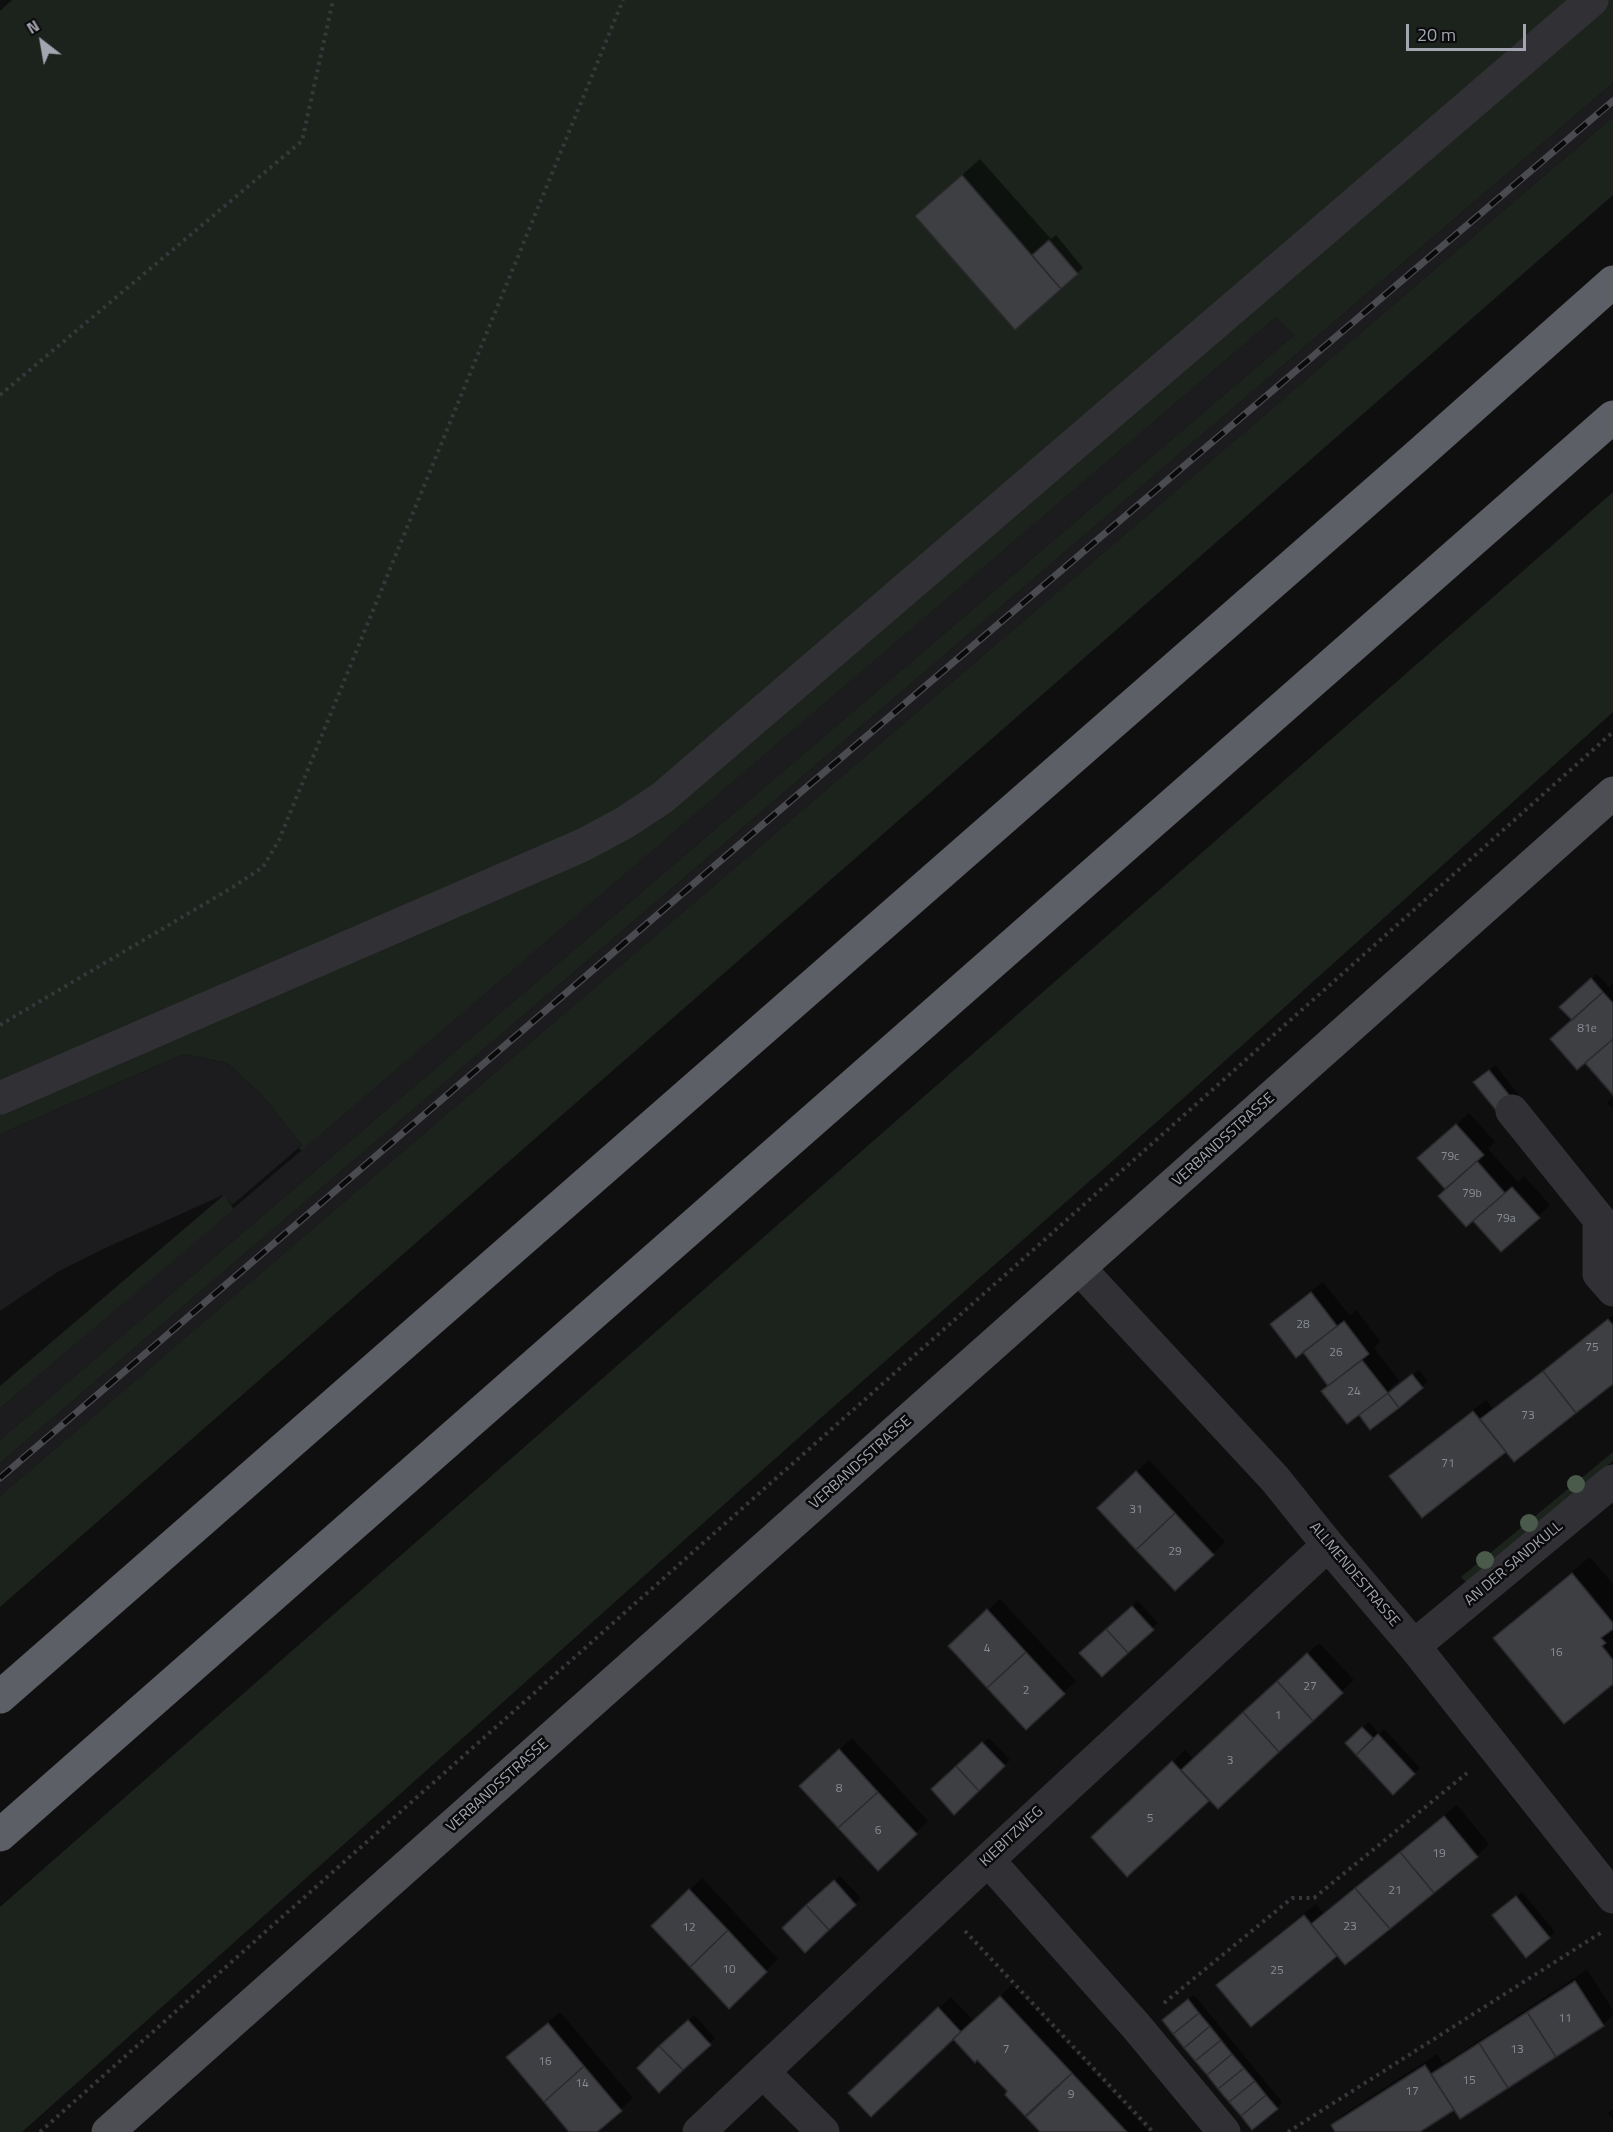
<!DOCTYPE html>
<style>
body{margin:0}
#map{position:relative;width:1613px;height:2132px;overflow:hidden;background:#0f0f10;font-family:"Titillium Web",sans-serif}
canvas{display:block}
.north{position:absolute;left:12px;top:12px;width:60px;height:60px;-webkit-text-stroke:4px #0a0a0b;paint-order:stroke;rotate:329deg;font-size:16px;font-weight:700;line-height:24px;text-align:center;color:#a2a6b0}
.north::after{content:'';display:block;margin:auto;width:21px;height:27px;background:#a2a6b0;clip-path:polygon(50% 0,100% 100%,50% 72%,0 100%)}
.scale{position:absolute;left:1406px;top:24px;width:120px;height:27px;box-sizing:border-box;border:3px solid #a2a6b0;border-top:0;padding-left:8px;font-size:18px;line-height:21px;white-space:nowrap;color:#a2a6b0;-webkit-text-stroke:4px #0a0a0b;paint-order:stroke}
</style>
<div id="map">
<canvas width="1613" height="2132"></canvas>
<div class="north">N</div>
<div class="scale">20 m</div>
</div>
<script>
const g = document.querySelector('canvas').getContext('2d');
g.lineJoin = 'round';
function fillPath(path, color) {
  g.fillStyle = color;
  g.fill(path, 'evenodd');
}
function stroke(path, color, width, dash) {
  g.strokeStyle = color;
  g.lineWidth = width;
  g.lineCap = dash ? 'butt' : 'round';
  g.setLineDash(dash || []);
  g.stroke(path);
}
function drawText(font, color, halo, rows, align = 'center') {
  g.font = font + ' "Titillium Web",sans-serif';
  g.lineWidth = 5;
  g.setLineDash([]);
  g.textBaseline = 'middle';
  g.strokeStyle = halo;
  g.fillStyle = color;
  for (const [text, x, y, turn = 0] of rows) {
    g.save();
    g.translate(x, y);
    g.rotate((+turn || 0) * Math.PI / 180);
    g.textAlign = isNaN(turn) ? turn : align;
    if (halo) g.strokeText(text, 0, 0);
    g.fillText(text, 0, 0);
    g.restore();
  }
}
fillPath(new Path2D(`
 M1613 83V117L0 1496V1463Z
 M1277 316 1294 335 0 1440V1408Z
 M184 1054 227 1063 263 1096 302 1145 232 1205 223 1195 103 1249 59 1271 0 1311V1134Z`), '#1c1b1d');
fillPath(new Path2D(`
 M12 0H1613V83L0 1463V1440L1294 335 1276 317 301 1151 299 1148 302 1145 263 1096 227 1063 184 1054 0 1134V11Z
 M1613 117V195L0 1607V1496Z
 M1613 492V712L1168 1112 823 1416 22 2132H0V1907Z
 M224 1195 234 1209 0 1408V1386Z
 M1613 1452V1461L1466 1582 1461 1577Z`), '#1c231d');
fillPath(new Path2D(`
 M980 159 1051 239 1056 235 1083 268 1015 328 935 199Z
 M1597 974 1609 987 1613 983V1093L1573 1019 1567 1001Z
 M1495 1065 1519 1095 1513 1100 1481 1077Z
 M1613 1097V1109L1607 1103Z
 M1469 1113 1495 1142 1488 1149 1518 1182 1524 1176 1550 1205 1501 1250 1419 1158Z
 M1323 1282 1350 1316 1356 1310 1380 1341 1374 1348 1399 1380 1388 1391 1389 1392 1419 1370 1428 1382 1371 1428 1360 1413 1329 1385 1303 1350 1272 1324 1284 1312Z
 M1613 1315V1382L1506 1450 1422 1516 1391 1476 1403 1465 1486 1400 1493 1409Z
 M1149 1460 1225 1542 1175 1589 1111 1496Z
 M1590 1557 1613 1584V1682L1495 1639 1512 1621Z
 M1000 1599 1076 1681 1026 1728 962 1634Z
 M1138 1601 1158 1623 1102 1675 1087 1648Z
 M1319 1643 1354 1680 1218 1807 1210 1798 1127 1875 1105 1826 1185 1750 1194 1760Z
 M1369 1722 1379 1734 1384 1729 1420 1768 1393 1793 1347 1743Z
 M852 1738 928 1821 878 1868 813 1774Z
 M989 1738 1010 1760 954 1813 938 1784Z
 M1457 1805 1489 1844 1477 1856 1338 1954 1251 2025 1218 1985 1230 1973 1316 1904 1323 1913Z
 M840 1876 861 1898 805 1951 784 1928Z
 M702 1878 778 1959 729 2007 653 1926Z
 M1522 1892 1555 1932 1527 1956 1499 1910Z
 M1587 1970 1613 2010V2015L1603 2025 1454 2108 1417 2132H1337L1332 2125 1344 2114 1437 2054 1443 2064Z
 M1012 1985 1149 2132H1042L1045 2099 1009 2091 978 2058 953 2037 862 2081 951 1997 974 2021Z
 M1194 1995 1282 2102 1277 2108 1169 2015Z
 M560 2012 633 2098 595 2132H571L520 2046Z
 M694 2015 715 2038 659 2091 639 2068Z
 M1613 2109V2120L1608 2113Z`), '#0007');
const building = new Path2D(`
 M962 175 1061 289 1015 330 915 216Z
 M1049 240 1078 274 1061 289 1032 255Z
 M1591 978 1603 992 1572 1020 1559 1007Z
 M1603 992 1613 1003V1039L1577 1070 1550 1039Z
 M1613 1039V1095L1585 1063Z
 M1489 1070 1514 1101 1499 1114 1473 1082Z
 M1456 1124 1484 1155 1445 1189 1417 1158Z
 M1477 1161 1505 1193 1466 1227 1438 1196Z
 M1512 1187 1540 1218 1501 1252 1473 1221Z
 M1311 1292 1337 1326 1296 1358 1270 1324Z
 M1608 1319 1613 1325V1384L1576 1413 1543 1371Z
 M1344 1321 1369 1354 1328 1386 1303 1352Z
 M1362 1360 1388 1393 1347 1424 1321 1391Z
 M1543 1371 1576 1413 1514 1462 1480 1419Z
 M1412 1374 1423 1388 1399 1408 1388 1393Z
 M1388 1393 1399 1408 1370 1430 1359 1415Z
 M1473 1411 1506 1452 1422 1518 1389 1476Z
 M1136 1471 1175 1513 1136 1550 1097 1508Z
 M1175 1513 1214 1555 1175 1591 1136 1550Z
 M1572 1573 1613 1623V1629L1601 1638 1606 1643 1602 1646 1613 1660V1684L1564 1724 1493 1638Z
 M1132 1606 1154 1630 1128 1653 1106 1629Z
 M987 1609 1026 1652 987 1688 948 1646Z
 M1106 1629 1128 1653 1102 1677 1079 1653Z
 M1026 1652 1065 1694 1026 1730 987 1688Z
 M1307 1653 1343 1693 1313 1721 1277 1681Z
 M1277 1681 1313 1721 1279 1752 1243 1712Z
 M1243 1712 1279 1752 1218 1809 1181 1770Z
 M1362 1727 1373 1738 1356 1755 1345 1743Z
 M1378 1734 1415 1774 1393 1795 1356 1755Z
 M982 1742 1005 1766 979 1791 956 1766Z
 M839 1749 878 1792 838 1828 799 1786Z
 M1172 1761 1209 1801 1127 1877 1091 1837Z
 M956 1766 979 1791 954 1815 931 1789Z
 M878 1792 917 1834 878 1871 838 1828Z
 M1444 1816 1478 1857 1434 1893 1400 1852Z
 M1400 1852 1434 1893 1390 1929 1355 1888Z
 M834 1880 856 1905 829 1930 806 1905Z
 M1355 1888 1390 1929 1345 1965 1311 1924Z
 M689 1889 728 1930 690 1967 651 1926Z
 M1516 1896 1550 1938 1526 1958 1492 1915Z
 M806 1905 829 1930 805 1953 782 1928Z
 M1304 1915 1337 1956 1251 2027 1216 1985Z
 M728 1930 767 1972 729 2009 690 1967Z
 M1575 1981 1604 2026 1556 2057 1527 2012Z
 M1000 1996 1072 2073 1025 2116 1005 2095 1007 2091 977 2060 975 2063 953 2039Z
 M1188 1999 1199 2013 1173 2034 1162 2020Z
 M938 2007 961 2032 871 2117 848 2093Z
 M1527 2012 1556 2057 1508 2088 1479 2043Z
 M1199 2013 1210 2026 1184 2048 1173 2034Z
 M688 2020 711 2045 683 2070 659 2046Z
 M548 2023 584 2066 544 2102 506 2057Z
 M1210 2026 1221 2040 1195 2061 1184 2048Z
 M1221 2040 1232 2054 1207 2075 1195 2061Z
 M1479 2043 1508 2088 1460 2119 1431 2074Z
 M659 2046 683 2070 659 2093 637 2068Z
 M1232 2054 1244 2068 1218 2089 1207 2075Z
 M1425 2065 1454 2110 1420 2132H1335L1331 2125Z
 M584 2066 622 2111 597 2132H569L544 2102Z
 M1244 2068 1255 2081 1229 2102 1218 2089Z
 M1072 2073 1127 2132H1040L1026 2117Z
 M1255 2081 1266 2095 1241 2116 1229 2102Z
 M1266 2095 1278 2109 1252 2130 1241 2116Z`);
fillPath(building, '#3e3f43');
stroke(building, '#2a292c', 1.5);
stroke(new Path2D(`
 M0 395 302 141 333 0
 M0 1025 233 887 263 867 279 840 623 0
 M965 1931 1153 2132
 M1164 2003 1292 1898H1314L1467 1773
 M40 2132 996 1283 1613 732
 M1288 2132 1602 1932`), '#37383c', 4, [3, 4.5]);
stroke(new Path2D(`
 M0 1098 583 845 624 823 662 798 1592 0
 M1512 1111 1599 1219V1274L1613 1290
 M1079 1268 1275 1479 1328 1545 1414 1646 1613 1897
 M1414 1646 1613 1481
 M988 1860 1136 2026 1224 2132
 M763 2072 823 2132
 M699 2132 988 1860 1328 1545`), '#313135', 33);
stroke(new Path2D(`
 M108 2132 1613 793`), '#4d4e54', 33);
stroke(new Path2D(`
 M0 1697 1416 457 1613 282
 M0 1835 1613 417`), '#5d5f66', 33);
const rail = new Path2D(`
 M0 1478 761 826 1613 101`);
stroke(rail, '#4a4b50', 7);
stroke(rail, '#0a0a0b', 4.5, [14]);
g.fillStyle = '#4a5b4c';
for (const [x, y] of [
 [1576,1484],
 [1529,1523],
 [1485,1560]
]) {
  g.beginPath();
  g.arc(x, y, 9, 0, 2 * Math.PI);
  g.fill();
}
drawText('12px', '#898c95', null, [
 ["81e",1587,1029],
 ["79c",1450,1157],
 ["79b",1472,1194],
 ["79a",1506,1219],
 ["28",1303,1325],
 ["75",1592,1348],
 ["26",1336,1353],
 ["24",1354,1392],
 ["73",1528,1416],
 ["71",1448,1464],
 ["31",1136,1510],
 ["29",1175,1552],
 ["4",987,1649],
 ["16",1556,1653],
 ["27",1310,1687],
 ["2",1026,1691],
 ["1",1278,1716],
 ["3",1230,1761],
 ["8",839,1789],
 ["5",1150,1819],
 ["6",878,1831],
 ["19",1439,1854],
 ["21",1395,1891],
 ["23",1350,1927],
 ["12",689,1928],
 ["10",729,1970],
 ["25",1277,1971],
 ["11",1565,2019],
 ["7",1006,2050],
 ["13",1517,2050],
 ["16",545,2062],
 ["15",1469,2081],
 ["14",582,2084],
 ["17",1412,2092],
 ["9",1071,2095]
]);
drawText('15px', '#a2a6b0', '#0a0a0b', [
 ["VERBANDSSTRASSE",1224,1140,-42],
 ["VERBANDSSTRASSE",861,1463,-42],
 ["AN DER SANDKULL",1514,1564,-40],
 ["ALLMENDESTRASSE",1354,1575,50],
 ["VERBANDSSTRASSE",498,1786,-42],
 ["KIEBITZWEG",1012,1837,-43]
]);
</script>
